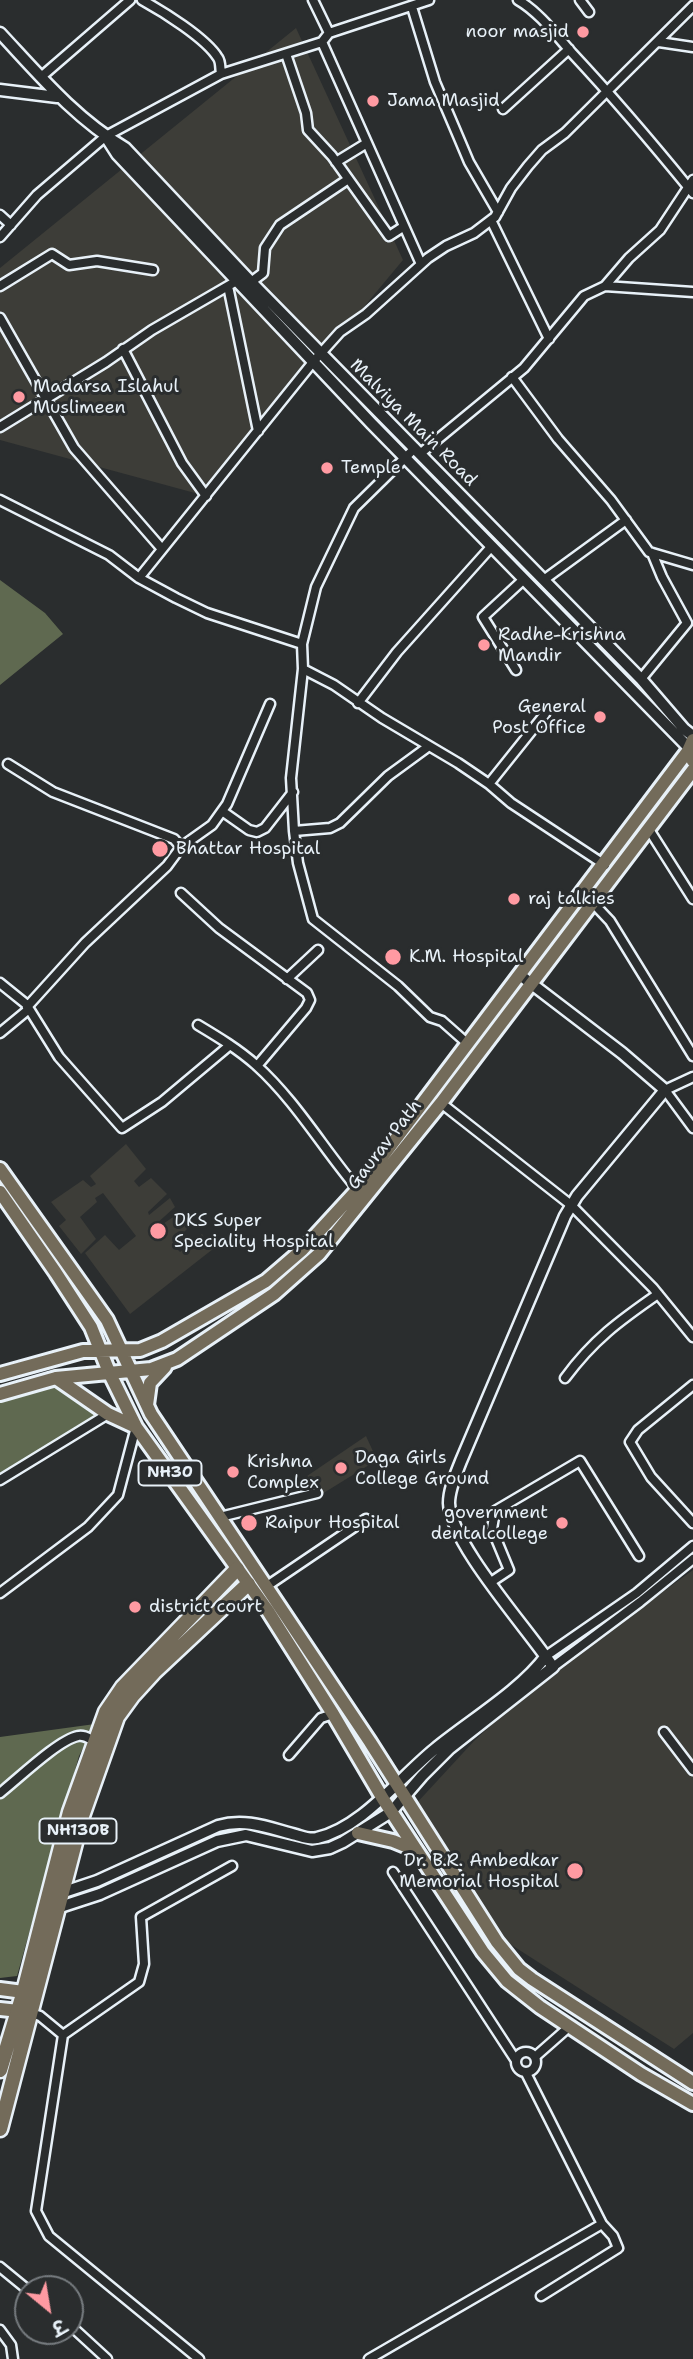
<!DOCTYPE html>
<meta charset="utf-8">
<style>
body{margin:0}
#map{position:relative;width:693px;height:2359px;overflow:hidden;background:#2a2d2e;font-family:"Shantell Sans","Playpen Sans Deva",sans-serif}
canvas{display:block}
.north{position:absolute;left:14px;top:2275px;width:70px;height:70px;box-sizing:border-box;background:#2a2d2e;border:2px solid #767b7f;border-radius:50%;rotate:150deg;font-size:19px;font-weight:700;line-height:28px;text-align:center;color:#e8f1f8}
.north::after{content:'';display:block;margin:auto;width:24px;height:32px;background:#ff9aa2;clip-path:polygon(50% 0,100% 100%,50% 72%,0 100%)}
</style>
<div id="map">
<canvas width="693" height="2359"></canvas>
<div class="north">उ</div>
</div>
<script>
const g = document.querySelector('canvas').getContext('2d');
g.lineJoin = 'round';
function fillPath(path, color) {
  g.fillStyle = color;
  g.fill(path, 'evenodd');
}
function stroke(path, color, width, dash) {
  g.strokeStyle = color;
  g.lineWidth = width;
  g.lineCap = dash ? 'butt' : 'round';
  g.setLineDash(dash || []);
  g.stroke(path);
}
function drawText(font, color, halo, rows, align = 'center') {
  g.font = font + ' "Shantell Sans",sans-serif';
  g.lineWidth = 6;
  g.setLineDash([]);
  g.textBaseline = 'middle';
  g.strokeStyle = halo;
  g.fillStyle = color;
  for (const [text, x, y, turn = 0] of rows) {
    g.save();
    g.translate(x, y);
    g.rotate((+turn || 0) * Math.PI / 180);
    g.textAlign = isNaN(turn) ? turn : align;
    if (halo) g.strokeText(text, 0, 0);
    g.fillText(text, 0, 0);
    g.restore();
  }
}
fillPath(new Path2D(`
 M296 28 403 260 206 496 0 440V268Z
 M126 1144 146 1169 134 1181 139 1187 151 1178 167 1194 148 1212 149 1215 170 1198 175 1207 155 1225 157 1228 182 1211 192 1224 172 1244 180 1252 202 1234 213 1249 130 1314 85 1253 105 1235 119 1250 136 1236 103 1193 95 1198 97 1202 80 1217 96 1239 81 1254 59 1226 66 1220 51 1202 83 1180 91 1187 96 1184 90 1176Z
 M366 1436 377 1460 322 1494 307 1476Z
 M693 1570V2033L674 2049 499 1937 414 1806 474 1741 532 1687Z`), '#3d3d38');
fillPath(new Path2D(`
 M0 580 45 613 63 634 0 685Z
 M51 1384 97 1416 0 1475V1399Z
 M95 1724 79 1756 17 1976 0 1978V1737Z`), '#5f6950');
const minor = new Path2D(`
 M142 0C162 11 206 38 218 58 221 62 220 69 221 74
 M313 0 329 33
 M518 0C539 12 556 35 572 53 614 98 654 145 693 193
 M580 0 589 12
 M412 7 435 82 458 136 469 162 498 212
 M322 42 421 264
 M659 42 693 47
 M286 54 306 113 308 130 332 156 389 236 403 227
 M41 77 130 0
 M503 109 569 49
 M336 162 367 143
 M0 215 11 225
 M491 220 549 339
 M0 237 37 195 106 136 221 74 322 42 329 33 429 0
 M251 282 263 273 265 248 280 225 347 180
 M0 286 52 254 69 265 97 261 153 270
 M228 286 258 431
 M605 286 693 292
 M0 318 74 448 162 549
 M123 349 182 463 206 496
 M512 377 558 439 611 500 649 552 693 565
 M0 427 106 362 152 330 240 279
 M415 448 354 508 316 587 302 644 303 669 291 778 294 831 298 863 313 919 398 986 430 1017 442 1021 468 1044
 M421 453 524 368 584 296 605 286 629 258 660 230 693 180
 M0 500 109 555 139 578 176 598 207 613 302 644
 M139 578 313 362 340 332 366 314 428 258 446 246 474 233 495 217 511 188 528 166 542 150 565 133 693 6
 M545 579 626 520
 M303 669 334 685 382 718 458 763 489 784 511 803 605 865
 M516 670 483 617 523 580
 M641 679 687 623 662 577 652 553
 M358 703 397 652 491 547
 M8 764 53 792 174 839 181 847
 M489 784 545 714
 M222 811 249 830 257 832 265 828 293 792
 M648 828 693 899
 M294 831 330 828 340 823 388 776 429 746
 M181 893 219 928 307 993 310 1000 306 1008 257 1066
 M593 903 610 921 693 1056
 M287 979 318 950
 M0 983 26 1004 59 1057 122 1128 162 1102 230 1045
 M27 1007 85 943 167 866 181 847 212 825 227 804 270 704
 M198 1025C218 1037 238 1049 256 1065 296 1101 324 1150 359 1191
 M0 1033 29 1009
 M693 1077 665 1090 693 1128
 M441 1103 571 1205 653 1288 693 1337
 M565 1378C593 1340 619 1321 658 1294
 M693 1385 638 1430 630 1442 651 1477 693 1523
 M0 1480 108 1414
 M220 1517 317 1493
 M491 1582 509 1570 492 1529 495 1511 580 1461 639 1556
 M267 1586 366 1519
 M0 1593 88 1527 118 1495 136 1427
 M546 1656 637 1593 693 1546
 M553 1667 640 1602 693 1559
 M664 1732 693 1770
 M289 1755 321 1718 333 1714
 M0 1793C18 1779 58 1740 78 1736 85 1734 92 1741 99 1743
 M393 1872 515 2059
 M31 2013 40 2016 63 2035
 M516 2062a10 10 0 1 1 20 0a10 10 0 1 1-20 0Z
 M536 2056 570 2026
 M526 2073 602 2224 613 2236 618 2248 541 2296
 M0 2267 28 2290
 M70 2325 107 2359
 M0 2330 11 2345 13 2359
 M199 2359 49 2236 36 2211 63 2035 139 1982 144 1964 141 1917 232 1866
 M369 2359 602 2224`);
const tertiary = new Path2D(`
 M0 33C40 76 75 118 125 148L251 282 641 679 684 729 693 736
 M0 90 57 97
 M108 140 117 154 371 423 688 747
 M58 1894 97 1881 218 1826C246 1818 269 1828 296 1835 303 1837 310 1840 317 1838 362 1828 400 1777 435 1749 469 1721 520 1691 546 1656
 M54 1909 100 1894 217 1841 246 1835 312 1851 330 1848 343 1842 391 1812 422 1776 450 1748 553 1667C528 1629 450 1543 449 1503 449 1489 456 1474 461 1461L565 1216 577 1196 665 1090 622 1053 520 975`);
const primary = new Path2D(`
 M693 740 688 751 693 761
 M0 1169 107 1320 151 1414 370 1742 497 1942 519 1969 532 1979 693 2083
 M0 1192 56 1273 91 1327 109 1372 136 1427 268 1611 333 1714 383 1799 483 1952 507 1981 540 2007 641 2074 693 2104
 M0 1374 83 1351 140 1350 162 1341 266 1281 302 1250 358 1189 688 751
 M56 1378 108 1414 136 1427
 M0 1394 56 1378 151 1369 177 1359 274 1294 319 1254 441 1103 693 770
 M147 1405 150 1383 165 1367
 M358 1833 393 1841 415 1850
 M0 1989 31 1993
 M0 2009 28 2012`);
const trunk = new Path2D(`
 M0 2070 24 1991 70 1812 106 1712 123 1687 237 1569
 M0 2129 82 1816 117 1717 133 1695 154 1672 248 1584`);
stroke(minor, '#e8f1f8', 13);
stroke(tertiary, '#e8f1f8', 15);
stroke(primary, '#e8f1f8', 18);
stroke(trunk, '#e8f1f8', 19);
stroke(minor, '#2a2d2e', 8);
stroke(tertiary, '#2a2d2e', 10);
stroke(primary, '#736b5a', 12);
stroke(trunk, '#736b5a', 14);
for (const [x, y, r, color] of [
 [583,32,7,"#ff9aa2"],
 [373,101,7,"#ff9aa2"],
 [19,397,7,"#ff9aa2"],
 [327,468,7,"#ff9aa2"],
 [484,645,7,"#ff9aa2"],
 [600,717,7,"#ff9aa2"],
 [160,849,9,"#ff9aa2"],
 [514,899,7,"#ff9aa2"],
 [393,957,9,"#ff9aa2"],
 [158,1231,9,"#ff9aa2"],
 [341,1468,7,"#ff9aa2"],
 [233,1472,7,"#ff9aa2"],
 [249,1523,9,"#ff9aa2"],
 [562,1523,7,"#ff9aa2"],
 [135,1607,7,"#ff9aa2"],
 [575,1871,9,"#ff9aa2"]
]) {
  const dot = new Path2D();
  dot.arc(x, y, r, 0, 2 * Math.PI);
  g.fillStyle = color;
  g.fill(dot);
  stroke(dot, '#2a2d2e', 2.5);
}
for (const [x, y, w] of [
 [170,1473,63],
 [78,1831,77]
]) {
  const box = new Path2D();
  box.roundRect(x - w / 2, y - 12.5, w, 25, 5);
  g.fillStyle = '#2a2d2e';
  g.fill(box);
  stroke(box, '#e8f1f8', 2);
}
drawText('bold 16px', '#e8f1f8', null, [
 ["NH30",170,1473],
 ["NH130B",78,1831]
]);
drawText('18px', '#e8f1f8', '#2a2d2e', [
 ["noor masjid",569,32,"right"],
 ["Jama Masjid",387,101],
 ["Madarsa Islahul",33,387],
 ["Muslimeen",33,408],
 ["Temple",341,468],
 ["Radhe-Krishna",498,635],
 ["Mandir",498,656],
 ["General",586,707,"right"],
 ["Post Office",586,728,"right"],
 ["Bhattar Hospital",176,849],
 ["raj talkies",528,899],
 ["K.M. Hospital",409,957],
 ["DKS Super",174,1221],
 ["Speciality Hospital",174,1242],
 ["Daga Girls",355,1458],
 ["College Ground",355,1479],
 ["Krishna",247,1462],
 ["Complex",247,1483],
 ["government",548,1513,"right"],
 ["dentalcollege",548,1534,"right"],
 ["Raipur Hospital",265,1523],
 ["district court",149,1607],
 ["Dr. B.R. Ambedkar",559,1861,"right"],
 ["Memorial Hospital",559,1882,"right"]
], 'left');
drawText('18px', '#e8f1f8', '#2a2d2e', [
 ["Malviya Main Road",413,423,45],
 ["Gaurav Path",385,1145,-52]
]);
</script>
